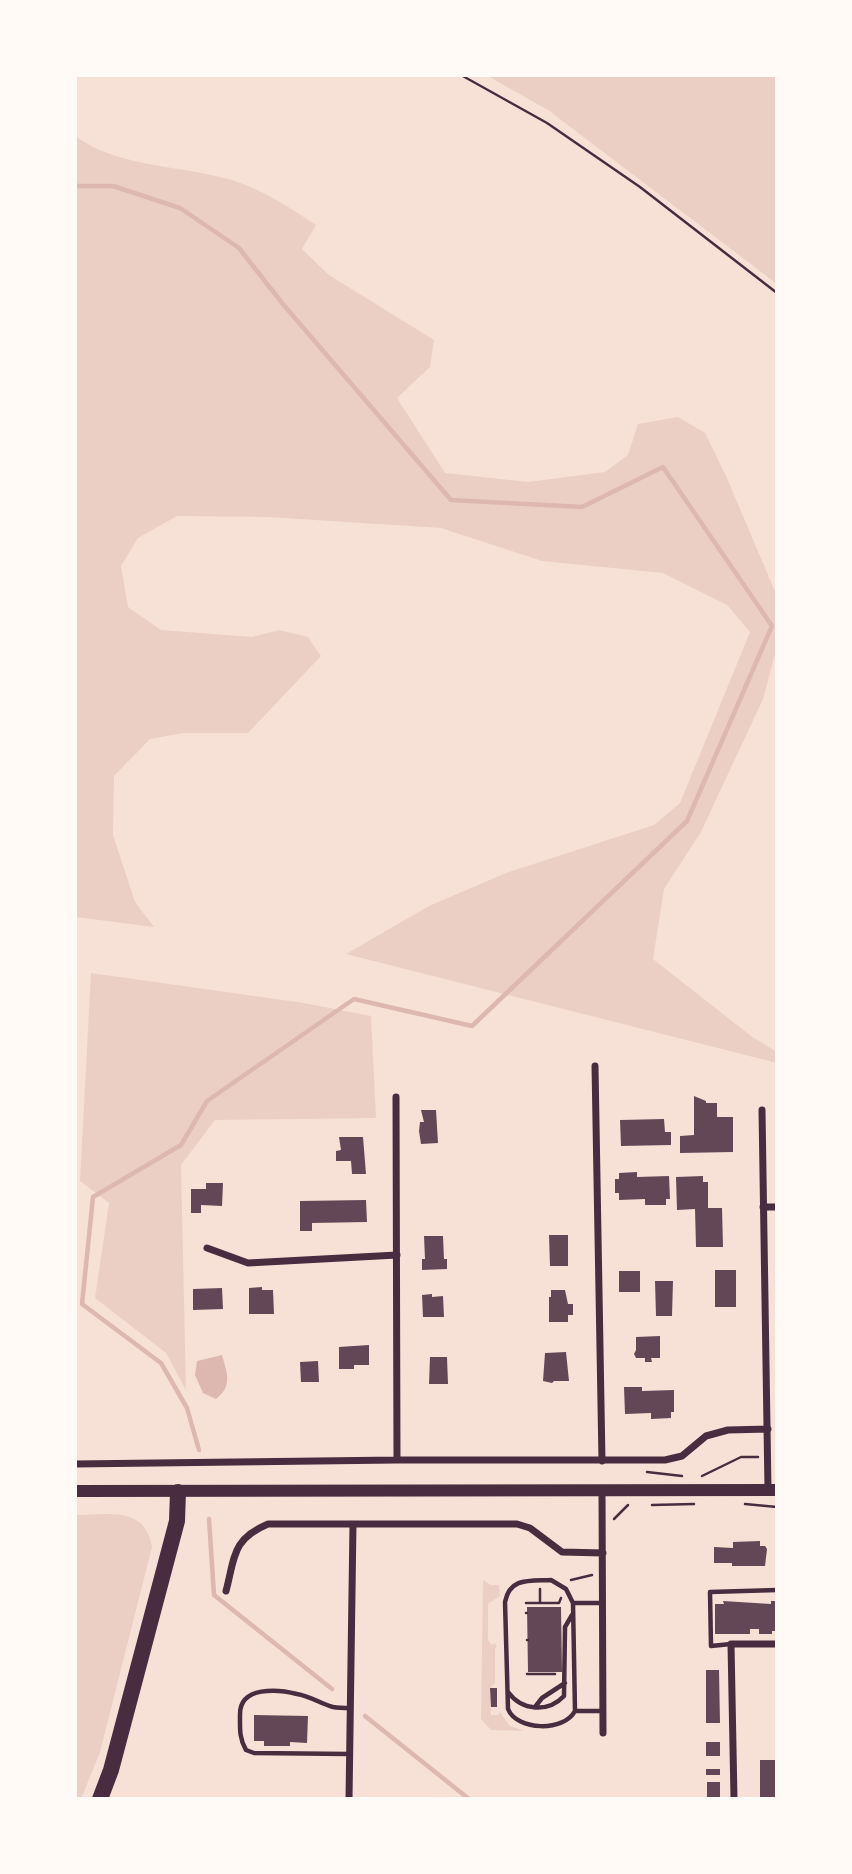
<!DOCTYPE html>
<style>
body{margin:0}
#map{position:relative;width:852px;height:1874px;overflow:hidden;background:#f7e1d7;font-family:"Public Sans",sans-serif}
canvas{display:block}
.frame{position:absolute;inset:0;border:77px solid #fffaf5;pointer-events:none}
</style>
<div id="map">
<canvas width="852" height="1874"></canvas>
<div class="frame"></div>
</div>
<script>
const g = document.querySelector('canvas').getContext('2d');
g.lineJoin = 'round';
function fillPath(path, color) {
  g.fillStyle = color;
  g.fill(path, 'evenodd');
}
function stroke(path, color, width, dash) {
  g.strokeStyle = color;
  g.lineWidth = width;
  g.lineCap = dash ? 'butt' : 'round';
  g.setLineDash(dash || []);
  g.stroke(path);
}
fillPath(new Path2D(`
 M486 75H777V284L548 110Z
 M75 136C117 166 172 165 220 177 256 185 286 205 316 225L302 249 329 275 434 340 430 367 397 398 445 473 528 482 605 472 628 455 638 424 678 417 705 433 726 476 777 596V647L763 699 701 832 664 889 653 959 751 1036 777 1052V1063L346 954 429 906 506 873 654 825 680 803 750 632 727 605 663 573 542 561 441 528 267 517 177 516 138 538 121 566 128 607 161 630 252 637 279 630 308 637 321 656 248 733H183L150 739 114 776 113 835 135 902 154 927 75 917Z
 M91 973 304 1003 371 1016 376 1118 215 1120 181 1165 186 1390 166 1353 95 1298 109 1203 80 1181Z
 M75 1515C108 1515 145 1505 152 1547L100 1752 81 1799H75Z
 M483 1580 491 1585H499L500 1596 488 1604V1640L492 1645 495 1643 497 1646 495 1649V1683L490 1688 491 1715H498L500 1712 510 1726 525 1731 491 1730 481 1719Z`), '#ebcfc5');
fillPath(new Path2D(`
 M222 1355C227 1373 233 1386 216 1399L203 1393 195 1375 197 1361Z`), '#dcb8b0');
stroke(new Path2D(`
 M75 186H113L180 208 239 248 282 303 451 500 582 507 663 467 772 626 687 821 472 1026 354 999 207 1101 181 1145 93 1197 82 1304 161 1363 187 1408 199 1450
 M209 1519 214 1595 332 1689
 M365 1716 469 1799`), '#dcb8b0', 4.5);
fillPath(new Path2D(`
 M694 1096 706 1101V1103H717V1117H733V1152L680 1153V1136L694 1135Z
 M421 1110H436L438 1143 421 1144 419 1131 420 1122H424Z
 M664 1119 665 1132H671V1145L621 1146 620 1120Z
 M339 1137H363L366 1174H352L351 1161H336V1151L341 1150Z
 M637 1172V1177L669 1176 670 1199H666V1205H645V1199L619 1200V1193H615V1179H619V1173Z
 M703 1176V1182H708V1208H722L723 1247H696L695 1209 677 1210 676 1177Z
 M206 1183H223L222 1206 201 1205V1213H191V1189H206Z
 M366 1200 367 1222 312 1223V1231H300V1201Z
 M549 1235H568V1266H550Z
 M424 1236H443L444 1259H447V1269L422 1270V1259H425Z
 M715 1270H736V1307H715Z
 M619 1271H640V1292H619Z
 M655 1281H673L672 1316H656Z
 M262 1287V1290H273L274 1314H249V1288Z
 M222 1288 223 1309 193 1310V1289Z
 M551 1290H565L568 1304H573V1315H568V1322H549V1297H551Z
 M432 1294V1297L443 1296 444 1317H423L422 1295Z
 M660 1336V1358H651L652 1362H645V1358H636L634 1354 636 1350V1337Z
 M369 1345V1365H354V1369H339V1347Z
 M566 1352 569 1381H554L552 1383 543 1381 545 1353Z
 M430 1357H447L448 1384H429Z
 M318 1361 319 1382H301L300 1362Z
 M624 1387H642V1391L674 1390V1412H671V1418L651 1419V1413L625 1414Z
 M760 1541V1546H765L767 1549 765 1566H732V1563H714V1547L733 1548V1542Z
 M723 1601 771 1604V1601H777V1631H772V1634H759V1629H750V1634H715V1604H724Z
 M527 1607H561L562 1672H528Z
 M706 1670H719L720 1723H706Z
 M490 1688H497V1707H491Z
 M254 1715 308 1716 307 1743 290 1742V1746H264V1741H254Z
 M706 1742H720V1756H706Z
 M760 1760H777V1799H760Z
 M706 1769H720V1775H706Z
 M707 1782H720V1799H707Z`), '#644757');
stroke(new Path2D(`
 M461 75 547 123 640 187 777 293
 M647 1472 682 1476
 M702 1476 741 1457H758
 M745 1504 777 1507
 M652 1505 694 1504
 M614 1519 628 1505
 M571 1580 592 1575
 M540 1589V1603
 M526 1603H559L561 1598
 M526 1613H527
 M527 1640H528
 M527 1674H555`), '#4a2c40', 2.5);
stroke(new Path2D(`
 M551 1580 566 1589 573 1603 575 1711C564 1732 517 1731 508 1709L505 1602C510 1577 530 1581 551 1580Z
 M573 1603H602
 M731 1644 711 1646 710 1592 777 1590
 M508 1692C522 1711 548 1713 564 1696L565 1627 572 1615
 M535 1707 542 1698 565 1683
 M575 1711H603
 M349 1754 254 1753 246 1750C239 1738 240 1728 240 1714 240 1686 278 1689 297 1694 310 1696 321 1704 333 1707 339 1708 344 1708 350 1708`), '#4a2c40', 4.5);
stroke(new Path2D(`
 M595 1066 602 1461
 M396 1097 397 1460
 M762 1110 768 1490
 M763 1207H777
 M207 1248 248 1263 397 1255
 M75 1464 397 1460H665L682 1456 706 1436 728 1430 768 1429
 M602 1491 603 1733
 M226 1591C235 1557 232 1539 268 1524H517L530 1528 562 1552 603 1553
 M349 1799 353 1524
 M734 1799 731 1644H777`), '#4a2c40', 7);
stroke(new Path2D(`
 M75 1491 777 1490`), '#4a2c40', 12);
stroke(new Path2D(`
 M100 1799 111 1770 177 1521 178 1492`), '#4a2c40', 16);
</script>
